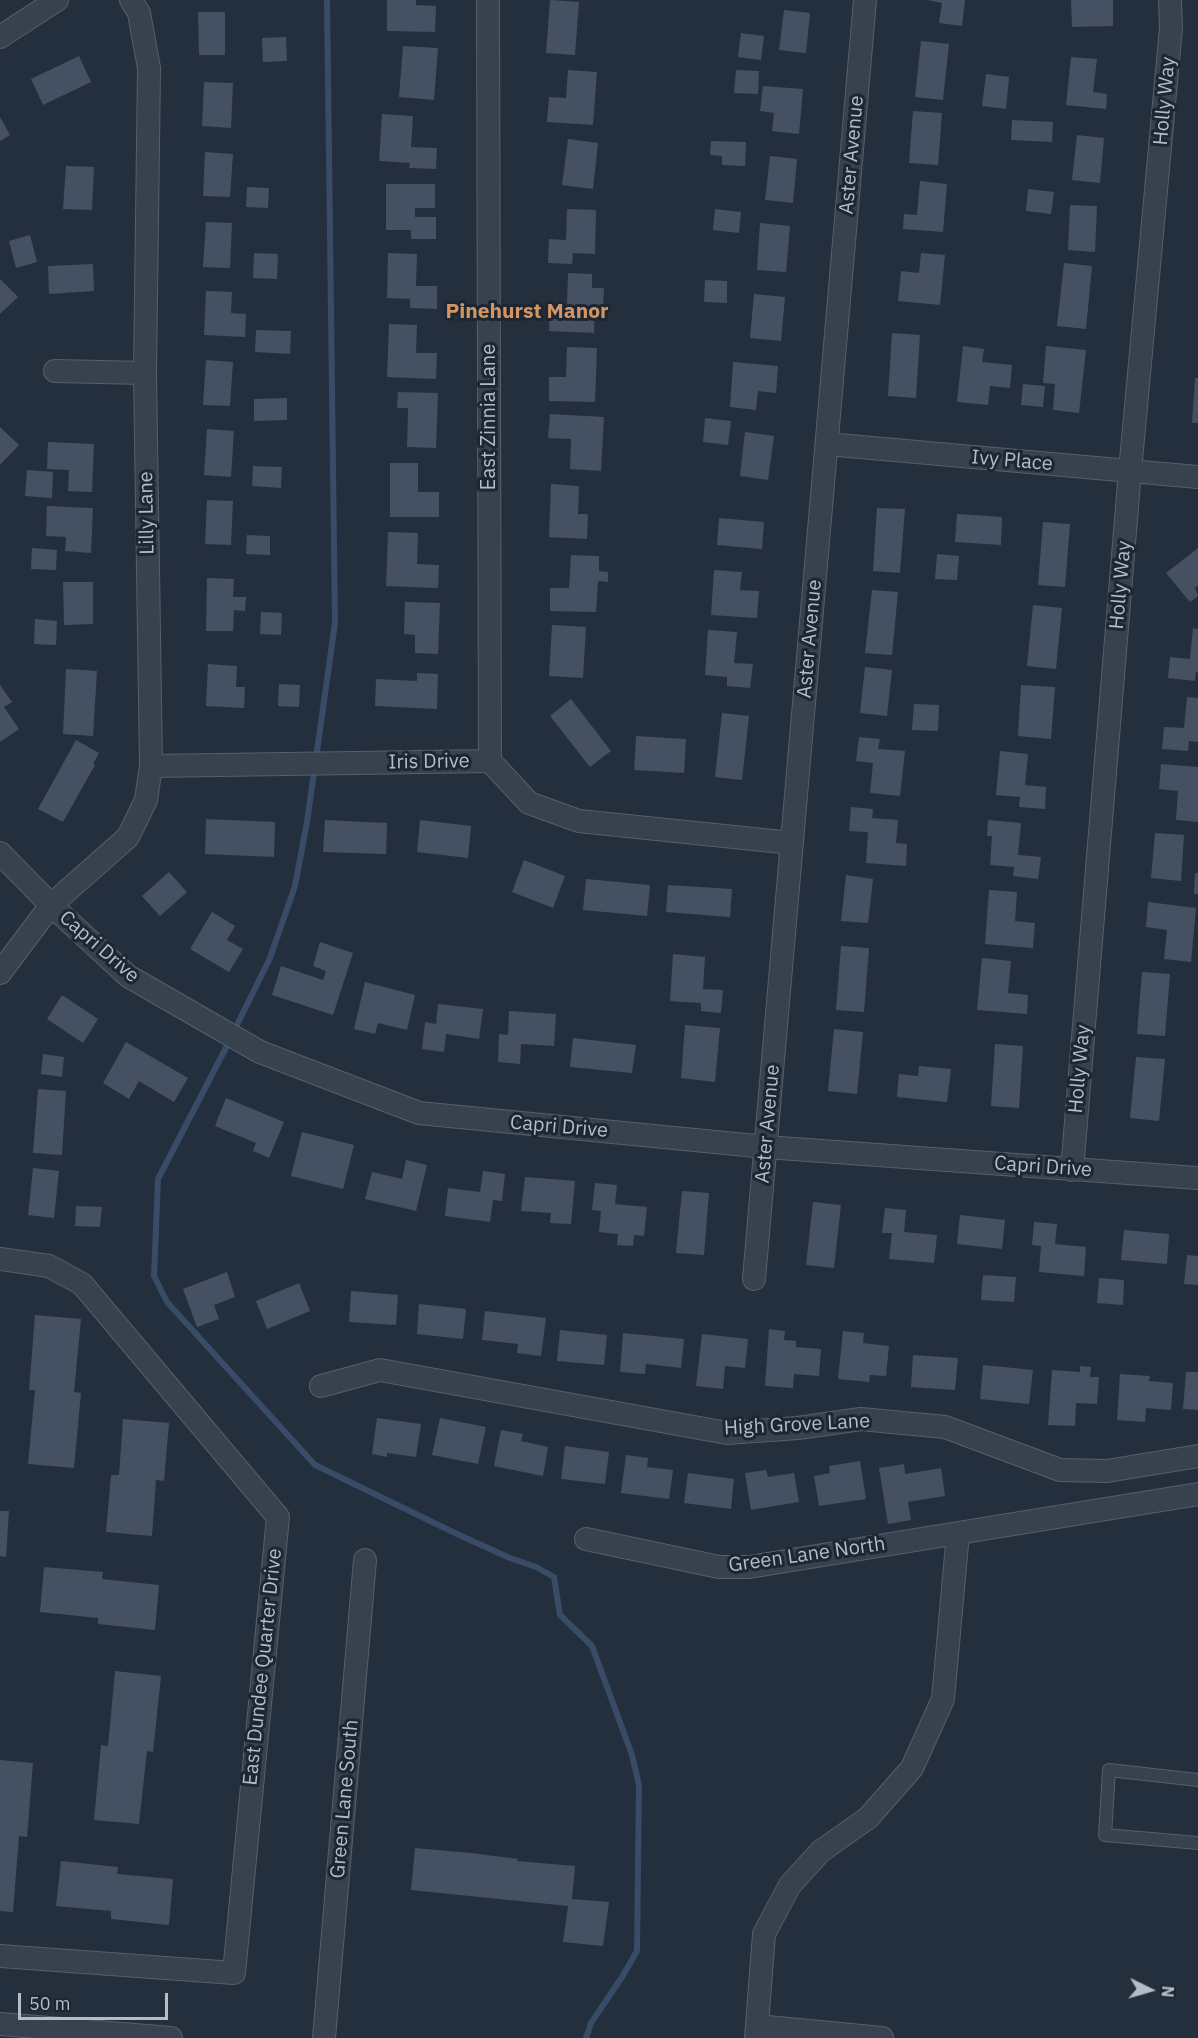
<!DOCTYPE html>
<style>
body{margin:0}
#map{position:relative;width:1198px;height:2038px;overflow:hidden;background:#242f3e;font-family:"IBM Plex Sans",sans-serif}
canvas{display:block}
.north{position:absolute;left:1120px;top:1960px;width:60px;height:60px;-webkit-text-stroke:4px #1d2633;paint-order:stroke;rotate:95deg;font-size:16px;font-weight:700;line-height:24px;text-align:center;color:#b4bcc9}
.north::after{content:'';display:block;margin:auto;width:21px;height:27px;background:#b4bcc9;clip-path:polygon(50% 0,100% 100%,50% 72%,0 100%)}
.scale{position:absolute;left:18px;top:1993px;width:150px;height:27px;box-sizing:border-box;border:3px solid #b4bcc9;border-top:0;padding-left:8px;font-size:18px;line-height:21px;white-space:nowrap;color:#b4bcc9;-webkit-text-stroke:4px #1d2633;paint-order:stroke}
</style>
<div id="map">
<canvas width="1198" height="2038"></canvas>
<div class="north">N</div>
<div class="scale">50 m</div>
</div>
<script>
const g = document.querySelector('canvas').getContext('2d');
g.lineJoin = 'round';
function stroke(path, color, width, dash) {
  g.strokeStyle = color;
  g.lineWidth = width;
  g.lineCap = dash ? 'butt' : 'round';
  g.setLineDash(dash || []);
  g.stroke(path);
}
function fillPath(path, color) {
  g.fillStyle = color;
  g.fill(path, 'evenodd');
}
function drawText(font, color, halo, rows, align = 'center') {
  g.font = font + ' "IBM Plex Sans",sans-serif';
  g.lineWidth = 6;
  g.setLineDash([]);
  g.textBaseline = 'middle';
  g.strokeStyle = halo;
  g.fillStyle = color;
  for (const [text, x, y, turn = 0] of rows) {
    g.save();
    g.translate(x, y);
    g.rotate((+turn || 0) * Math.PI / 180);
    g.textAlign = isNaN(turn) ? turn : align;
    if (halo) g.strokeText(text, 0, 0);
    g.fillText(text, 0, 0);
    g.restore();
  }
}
stroke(new Path2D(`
 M234 1031 270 958 295 886 307 822 335 623 327 0
 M230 1040 158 1179 154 1276 167 1302 315 1465 459 1535 510 1558 536 1567 554 1577 560 1615 592 1646 632 1755 639 1785 637 1951 622 1977 591 2023 586 2038`), '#394c67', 6);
fillPath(new Path2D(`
 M387 0H416V5L436 6 435 32 387 31Z
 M550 0 579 2 575 55 546 53Z
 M928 0H965L962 26 939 23 942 3Z
 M1071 0H1113V26L1072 27Z
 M784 10 810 13 806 53 779 50Z
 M198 12H225V55H199Z
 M741 33 764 36 761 60 738 57Z
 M286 37 287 61 263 62 262 38Z
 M921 41 949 44 943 100 915 97Z
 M403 46 438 48 434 100 399 97Z
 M79 56 91 82 43 105 31 79Z
 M1071 57 1097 59 1093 92 1107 94 1106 109 1066 105Z
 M568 70 597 72 593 125 547 122 549 97 566 98Z
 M736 70 759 71 758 94 734 93Z
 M986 74 1009 77 1006 109 982 106Z
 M204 82 233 83 231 128 202 126Z
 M763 86 803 89 799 134 772 131 774 113 760 111Z
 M913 111 942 113 938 165 909 163Z
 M382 114 413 116 411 147 437 148 436 169 409 168 410 163 379 161Z
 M0 117 10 135 0 141Z
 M1012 120 1053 122 1052 142 1011 140Z
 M1077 135 1104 138 1100 183 1072 180Z
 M568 139 598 143 593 189 562 185Z
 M711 141 746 142 745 166 722 165V156L710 155Z
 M205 152 233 154 230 197 203 196Z
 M770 156 797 159 793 203 765 200Z
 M66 166 94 167 92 210 63 209Z
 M920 181 947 184 943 232 903 229 904 214 917 215Z
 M386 184H435V208H415V217H436V239H411V230H386Z
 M247 187 269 188 268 208 246 207Z
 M1028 189 1054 192 1051 214 1026 211Z
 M1070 205 1097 206 1095 252 1068 250Z
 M567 209 596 210 595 254 573 253 572 264 548 263 549 239 566 240Z
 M715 209 741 212 739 233 713 230Z
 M206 222 232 223 230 268 203 267Z
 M760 223 790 226 786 272 757 270Z
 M30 235 37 262 16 268 9 241Z
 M254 253 278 254 277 279 253 278Z
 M388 253 417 254 416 286H437V309L410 308V299L387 298Z
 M921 253 945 255 940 305 898 301 901 271 919 273Z
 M1064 263 1092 266 1086 329 1057 326Z
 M93 264 94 291 49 294 48 266Z
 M568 273 592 274V288H604L603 307 595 306 594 333 549 331 550 305 567 306Z
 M0 279 18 297 0 314Z
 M705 280 727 281V303L704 302Z
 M206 291 232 292 231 313 246 314 245 337 204 335Z
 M754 294 785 297 781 341 750 338Z
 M389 324 417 325 416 353H437L436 379 387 377Z
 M256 330 291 331 290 354 255 352Z
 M892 333 920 335 916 398 888 396Z
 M963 346 984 349 982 362 1012 365 1010 388 990 386 988 405 957 402Z
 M1046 346 1086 350 1079 413 1053 410 1055 384 1043 383Z
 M567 347 597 348 595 402 549 401V377H566Z
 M206 360 233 362 230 406 203 405Z
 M733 362 778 366 776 393 758 391 756 410 730 407Z
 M1195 378H1198V423H1192Z
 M1023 384 1045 386 1043 407 1021 405Z
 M398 392 438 393 436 448 407 447 408 408H397Z
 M287 398V420L254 421V399Z
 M550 414 604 417 601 471 570 469 571 439 548 438Z
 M705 418 731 421 728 445 703 442Z
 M0 427 19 445 0 465Z
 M207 429 234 431 231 477 204 475Z
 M745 432 774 436 768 480 740 476Z
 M48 442 94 444 92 492 68 491 69 470 47 469Z
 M390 463H418V492H439V517H390Z
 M253 466 282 467 281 488 252 486Z
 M27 470 53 472 52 498 25 496Z
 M551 484 579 486 578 514H588L587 539 549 537Z
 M207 500 233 501 231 545 205 544Z
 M47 506 93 508 91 553 65 551 66 537 46 536Z
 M877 508 905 509 900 573 873 571Z
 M957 514 1002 517 1001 545 955 542Z
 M719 518 764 522 762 549 717 545Z
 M1043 522 1070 524 1065 587 1038 585Z
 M388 532 418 533 417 564 439 565 438 588 386 586Z
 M247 535 270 536V555L246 554Z
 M32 548 57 550 56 570 31 569Z
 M1198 548V585L1195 588 1198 596 1190 602 1166 573Z
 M937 554 959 556 957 580 935 579Z
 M571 555 599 556V571L608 572V582L598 581 596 612 550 611V588H569Z
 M714 570 742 572 740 590 759 591 757 618 711 615Z
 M207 578 234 579 233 597H246L245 611 234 610 233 631H206Z
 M63 582H93V624L64 625Z
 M872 590 898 592 892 655 865 653Z
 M405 602 440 603 438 654 415 653V635L404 634Z
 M1033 605 1062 608 1056 669 1027 666Z
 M261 612 282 613 281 635 260 634Z
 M35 619 57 621 56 645 34 644Z
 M552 625 586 627 583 678 549 676Z
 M1193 628 1198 629V672H1196L1195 681 1168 678 1170 657 1190 659Z
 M708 630 737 632 734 663 753 664 750 688 727 686V677L705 675Z
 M208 664 237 666 236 687H245L244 708 206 706Z
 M865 667 892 670 887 716 860 713Z
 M66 669 97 671 93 736 63 734Z
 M417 673 438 674 437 709 375 706 376 679 417 681Z
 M279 684 300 685 299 707 278 706Z
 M0 685 12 702 4 707 19 729 0 742Z
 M1021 685 1055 687 1051 739 1018 736Z
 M1187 697 1198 698V742L1189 741 1188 751 1162 749 1164 727 1184 728Z
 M571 699 611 751 590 767 550 716Z
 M914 704 939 705 938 731 912 730Z
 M722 713 749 716 742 780 715 777Z
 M636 736 686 739 684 773 634 770Z
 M859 737 880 739 878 749 905 751 900 796 870 793 873 763 856 761Z
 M76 740 99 753 93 764 95 765 63 822 38 809Z
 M1000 751 1028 754 1025 785 1046 787 1045 809 1019 807 1020 797 996 795Z
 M1161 764 1198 767V822L1176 820 1178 791 1159 789Z
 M851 807 873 809 872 818 898 820 896 843 907 844 906 866 866 863 868 832 849 831Z
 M206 819 275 822 274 857 205 854Z
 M325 820 387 823 386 854 323 852Z
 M420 820 471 826 468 858 417 852Z
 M988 820 1021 823 1018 855 1041 857 1038 879 1013 876 1014 867 990 865 992 836H987Z
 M1155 833 1184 835 1181 881 1151 878Z
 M524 860 565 876 553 908 512 892Z
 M169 872 187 892 160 916 142 896Z
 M1195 873H1198V894H1194Z
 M846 875 873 879 868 923 841 921Z
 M586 879 650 885 647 916 583 910Z
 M668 885 732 889 730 917 666 912Z
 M989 890 1017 892 1015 921 1035 923 1033 948 985 944Z
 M1148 902 1196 908 1191 962 1164 959 1167 930 1146 927Z
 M212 912 235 926 227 940 243 949 229 972 190 949Z
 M320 942 353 953 333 1015 272 995 281 966 323 980 326 971 313 966Z
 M841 946 869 948 864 1012 836 1010Z
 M673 954 705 957 703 989 723 990 721 1013 701 1011V1003L670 1001Z
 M982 958 1011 961 1008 993 1028 995 1027 1014 977 1010Z
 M1142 972 1170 974 1165 1036 1137 1034Z
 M365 982 415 995 407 1030 378 1023 375 1034 354 1029Z
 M62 995 98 1019 83 1043 47 1019Z
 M438 1004 483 1009 479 1039 446 1034 444 1052 422 1049 425 1022 436 1024Z
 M509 1011 556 1014 554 1046 521 1044 520 1064 498 1062 499 1034 508 1035Z
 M685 1025 720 1028 715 1082 681 1078Z
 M834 1029 863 1032 857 1094 828 1091Z
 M573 1038 636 1045 632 1073 570 1067Z
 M126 1042 188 1078 174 1102 139 1081 129 1099 103 1083Z
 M995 1044 1023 1046 1019 1108 991 1106Z
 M43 1054 64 1057 62 1077 41 1074Z
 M1136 1057 1165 1059 1159 1121 1130 1118Z
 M919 1066 951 1069 947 1102 897 1097 899 1074 918 1076Z
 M38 1089 66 1091 62 1155 33 1153Z
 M226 1098 284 1122 269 1158 253 1151 256 1143 215 1126Z
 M302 1132 354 1145 343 1189 291 1176Z
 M406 1160 427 1165 416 1211 365 1199 372 1172 402 1179Z
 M33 1168 59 1171 54 1218 28 1215Z
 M483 1171 505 1174 502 1201 493 1200 490 1222 445 1216 448 1188 480 1192Z
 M525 1177 575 1181 571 1224 550 1223 551 1213 521 1211Z
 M595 1183 617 1185 615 1204 647 1207 644 1236 634 1235 633 1246 617 1245 618 1234 599 1232 601 1211 592 1210Z
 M682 1191 709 1193 704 1255 676 1253Z
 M813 1202 841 1205 834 1268 806 1265Z
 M76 1206 102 1207 100 1227 75 1226Z
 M885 1208 906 1210 904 1232 937 1235 934 1263 889 1259 892 1233H882Z
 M960 1215 1005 1220 1002 1249 957 1244Z
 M1034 1222 1057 1224 1055 1244 1086 1247 1084 1276 1039 1272 1041 1246 1032 1245Z
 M1124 1230 1169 1234 1167 1264 1121 1260Z
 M1187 1255 1198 1256V1285L1184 1284Z
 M227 1272 235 1297 214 1305 219 1319 197 1327 183 1289Z
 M983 1275 1016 1277 1014 1302 981 1300Z
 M1099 1278 1124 1280 1123 1305 1097 1303Z
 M299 1283 310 1311 267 1329 256 1301Z
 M351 1291 398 1295 396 1325 349 1322Z
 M419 1304 466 1309 463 1339 417 1334Z
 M485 1311 546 1318 541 1356 517 1353 518 1344 482 1340Z
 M35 1315 81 1319 74 1392 81 1393 74 1468 28 1464 35 1390H29Z
 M769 1329 785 1331 784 1340 796 1341V1347L821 1349 819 1376 794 1374 793 1388 765 1386Z
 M560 1330 607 1335 604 1365 557 1361Z
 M843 1331 864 1333 863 1343 889 1346 886 1376 870 1375 869 1382 838 1379Z
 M623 1333 684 1339 681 1368 646 1364 645 1374 620 1372Z
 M702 1334 748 1339 745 1368 725 1366 723 1389 696 1386Z
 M913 1355 958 1358 955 1390 911 1387Z
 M983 1365 1033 1370 1029 1404 980 1399Z
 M1080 1366 1091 1367 1090 1377H1099L1097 1404 1076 1403 1075 1426 1048 1425 1052 1370 1080 1372Z
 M1186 1372H1198V1410L1183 1409Z
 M1120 1374 1150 1376 1149 1381 1173 1383 1171 1410 1146 1408 1145 1422 1117 1420Z
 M377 1418 421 1424 416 1457 387 1453V1457L372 1454Z
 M440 1418 486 1427 478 1464 432 1455Z
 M123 1419 169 1423 164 1481 156 1480 152 1536 106 1532 111 1475H119Z
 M501 1430 523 1434 521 1441 548 1447 543 1476 494 1466Z
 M565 1446 609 1452 605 1484 561 1479Z
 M626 1455 648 1458 647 1467 673 1470 669 1499 621 1493Z
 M860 1461 866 1499 819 1506 814 1476 830 1473 829 1466Z
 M904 1464 905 1474 941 1468 945 1496 908 1502 911 1520 888 1524 879 1468Z
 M766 1470 768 1477 794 1473 799 1502 751 1510 745 1473Z
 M688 1473 734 1479 731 1509 684 1503Z
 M0 1511H9L6 1557 0 1556Z
 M44 1567 103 1572 102 1579 159 1585 155 1630 98 1624V1618L40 1612Z
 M115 1671 161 1676 153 1752 147 1751 139 1824 94 1820 101 1745 108 1746Z
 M0 1760 33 1763 27 1837 19 1836 13 1912 0 1911Z
 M415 1848 471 1853 518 1859 517 1861 575 1866 572 1899 609 1902 603 1946 563 1942 568 1906 411 1890Z
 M61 1861 118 1867 117 1874 173 1879 169 1925 111 1919V1911L56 1906Z`), '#455162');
const lane = new Path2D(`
 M1198 1780 1109 1770 1105 1835 1198 1843`);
const street = new Path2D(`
 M488 0 490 761
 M0 37 57 0
 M55 371 145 373
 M827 444 1198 477
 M151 766 490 761 529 803 579 821 792 843
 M0 853 51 905 128 976 260 1052 419 1113 766 1147 1198 1178
 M0 973 51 905 128 837 146 800 151 766 145 373 149 68 139 13 131 0
 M1072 1170 1130 471 1171 28 1170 0
 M0 1259 49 1266 82 1284 278 1517 234 1973 0 1956
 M754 1279 865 0
 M321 1386 380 1370 727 1433 798 1428 861 1419 945 1427 1060 1470 1107 1471 1198 1456
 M586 1539 719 1567H749L1198 1494
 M0 2024 171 2038
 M757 2026 882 2038
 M324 2038 365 1560
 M756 2038 764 1934 790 1885 821 1851 868 1818 912 1768 943 1699 958 1533`);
stroke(lane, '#565f6c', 14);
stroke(street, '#565f6c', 24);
stroke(lane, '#38414e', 12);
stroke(street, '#38414e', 22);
drawText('20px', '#b4bcc9', '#1d2633', [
 ["Holly Way",1165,101,-85],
 ["Aster Avenue",852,155,-85],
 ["East Zinnia Lane",489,417,-90],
 ["Ivy Place",1012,461,5],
 ["Lilly Lane",147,513,-91],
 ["Holly Way",1121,585,-85],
 ["Aster Avenue",810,639,-85],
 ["Iris Drive",429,762,-1],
 ["Capri Drive",99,947,41],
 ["Holly Way",1080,1069,-85],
 ["Aster Avenue",768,1124,-85],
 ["Capri Drive",559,1127,5],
 ["Capri Drive",1043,1167,4],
 ["High Grove Lane",797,1425,-3],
 ["Green Lane North",807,1555,-8],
 ["East Dundee Quarter Drive",263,1667,-84],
 ["Green Lane South",345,1799,-85]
]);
drawText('bold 21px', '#d59563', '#1d2633', [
 ["Pinehurst Manor",527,312]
]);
</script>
